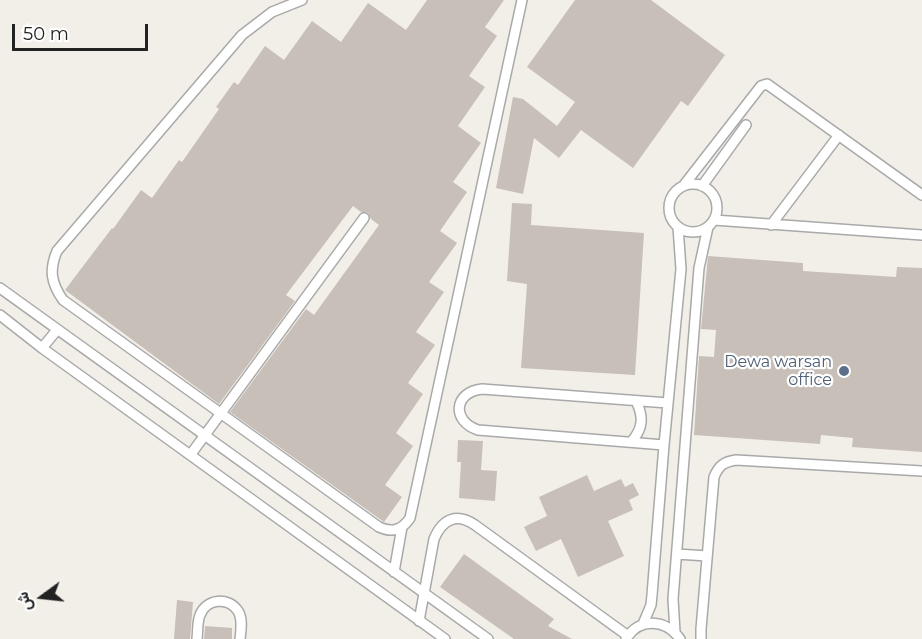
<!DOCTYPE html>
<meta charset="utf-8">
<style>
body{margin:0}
#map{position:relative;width:922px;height:639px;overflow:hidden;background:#f2efe9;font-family:Montserrat,Vazirmatn,sans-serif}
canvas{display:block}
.north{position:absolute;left:12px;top:567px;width:60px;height:60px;-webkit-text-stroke:4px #fff;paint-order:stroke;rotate:255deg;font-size:16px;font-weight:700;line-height:24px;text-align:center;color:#222}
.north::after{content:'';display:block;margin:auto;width:21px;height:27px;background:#222;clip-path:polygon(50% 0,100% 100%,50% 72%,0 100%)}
.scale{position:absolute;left:12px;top:24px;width:136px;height:27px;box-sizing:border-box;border:3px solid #222;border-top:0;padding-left:8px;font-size:18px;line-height:21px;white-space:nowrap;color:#222;-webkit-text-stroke:4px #fff;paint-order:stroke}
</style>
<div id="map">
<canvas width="922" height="639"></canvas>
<div class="north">ش</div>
<div class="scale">50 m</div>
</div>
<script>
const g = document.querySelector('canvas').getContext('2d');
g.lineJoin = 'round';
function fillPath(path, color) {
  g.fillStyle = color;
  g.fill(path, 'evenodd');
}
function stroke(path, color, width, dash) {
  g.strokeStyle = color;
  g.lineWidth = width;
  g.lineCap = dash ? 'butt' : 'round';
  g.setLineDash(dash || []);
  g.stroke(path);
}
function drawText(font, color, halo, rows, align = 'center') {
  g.font = font + ' Montserrat,sans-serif';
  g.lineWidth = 4.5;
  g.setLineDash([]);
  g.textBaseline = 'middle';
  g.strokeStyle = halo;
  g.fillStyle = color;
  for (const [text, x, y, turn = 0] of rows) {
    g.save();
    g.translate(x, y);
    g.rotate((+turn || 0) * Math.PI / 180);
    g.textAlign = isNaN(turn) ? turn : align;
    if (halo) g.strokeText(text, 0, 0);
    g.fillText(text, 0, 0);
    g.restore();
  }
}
fillPath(new Path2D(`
 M427 0H504L485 27 497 36 469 76 485 87 458 126 481 143 453 182 467 192 440 231 457 243 429 282 444 292 416 332 435 345 408 383 423 394 396 433 413 446 385 485 402 497 384 522 230 412 306 309 314 315 379 225 371 219 368 213 361 212 353 206 286 295 295 301 219 404 65 290 112 228 113 229 141 190 152 198 179 160 182 162 219 109 216 107 234 82 238 85 265 46 284 60 312 21 341 42 368 3 406 30Z
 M575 0H651L725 55 688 106 681 101 633 168 581 130 559 158 534 138 523 194 496 188 513 97 523 99 557 126 575 102 527 67Z
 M512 203 532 204 531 225 644 233 635 375 521 368 527 284 507 281Z
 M708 256 803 263V271L896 277 897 267 922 268V452L852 447 853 438 821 435 820 444 694 435 699 356 714 357 716 330 701 329Z
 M458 440 483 441 481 470 497 471 495 501 459 498 461 462H457Z
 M587 475 594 491 621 479 625 487 633 483 639 495 629 500 633 510 608 521 624 556 578 577 561 539 536 551 524 527 547 516 539 497Z
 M464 554 554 619 548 626 572 639H514L440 587Z
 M177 600 193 602 190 639H174Z
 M205 626 232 628V639H204Z`), '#c7bfb8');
const service = new Path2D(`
 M302 0 272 12 242 35 57 251C49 270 51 283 63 300L379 527C392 533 402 530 410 518L522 0
 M669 208a24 24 0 1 1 48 0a24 24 0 1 1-48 0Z
 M684 185 761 86 767 84 922 195
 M702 186 746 125
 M714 220 922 235
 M771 225 839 135
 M0 288 488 639
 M0 315 42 348 445 639
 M42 348 57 330
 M631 442C643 429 644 417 636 401
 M664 445 478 430C451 421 454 392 482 389L668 403
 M191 454 364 218
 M677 554 707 556
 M394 572 402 527
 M419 621 434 539C443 518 457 513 475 525L628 636
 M643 624 651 605 652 595 664 445 681 269 678 227
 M675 632 673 599 699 268 708 227
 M197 639C198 631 197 622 200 615 206 599 228 596 238 611 243 619 241 630 240 639
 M626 639C639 617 666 619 680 639
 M701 639V629L714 477C719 465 724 462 736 460L922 471`);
stroke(service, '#a9a9a9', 12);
stroke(service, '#fff', 9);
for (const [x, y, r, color] of [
 [844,371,6,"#5c6f8a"]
]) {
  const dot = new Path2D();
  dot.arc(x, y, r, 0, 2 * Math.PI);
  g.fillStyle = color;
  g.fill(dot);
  stroke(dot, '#fff', 2);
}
drawText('16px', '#4e5e75', '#fff', [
 ["Dewa warsan",832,362],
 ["office",832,380]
], 'right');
</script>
